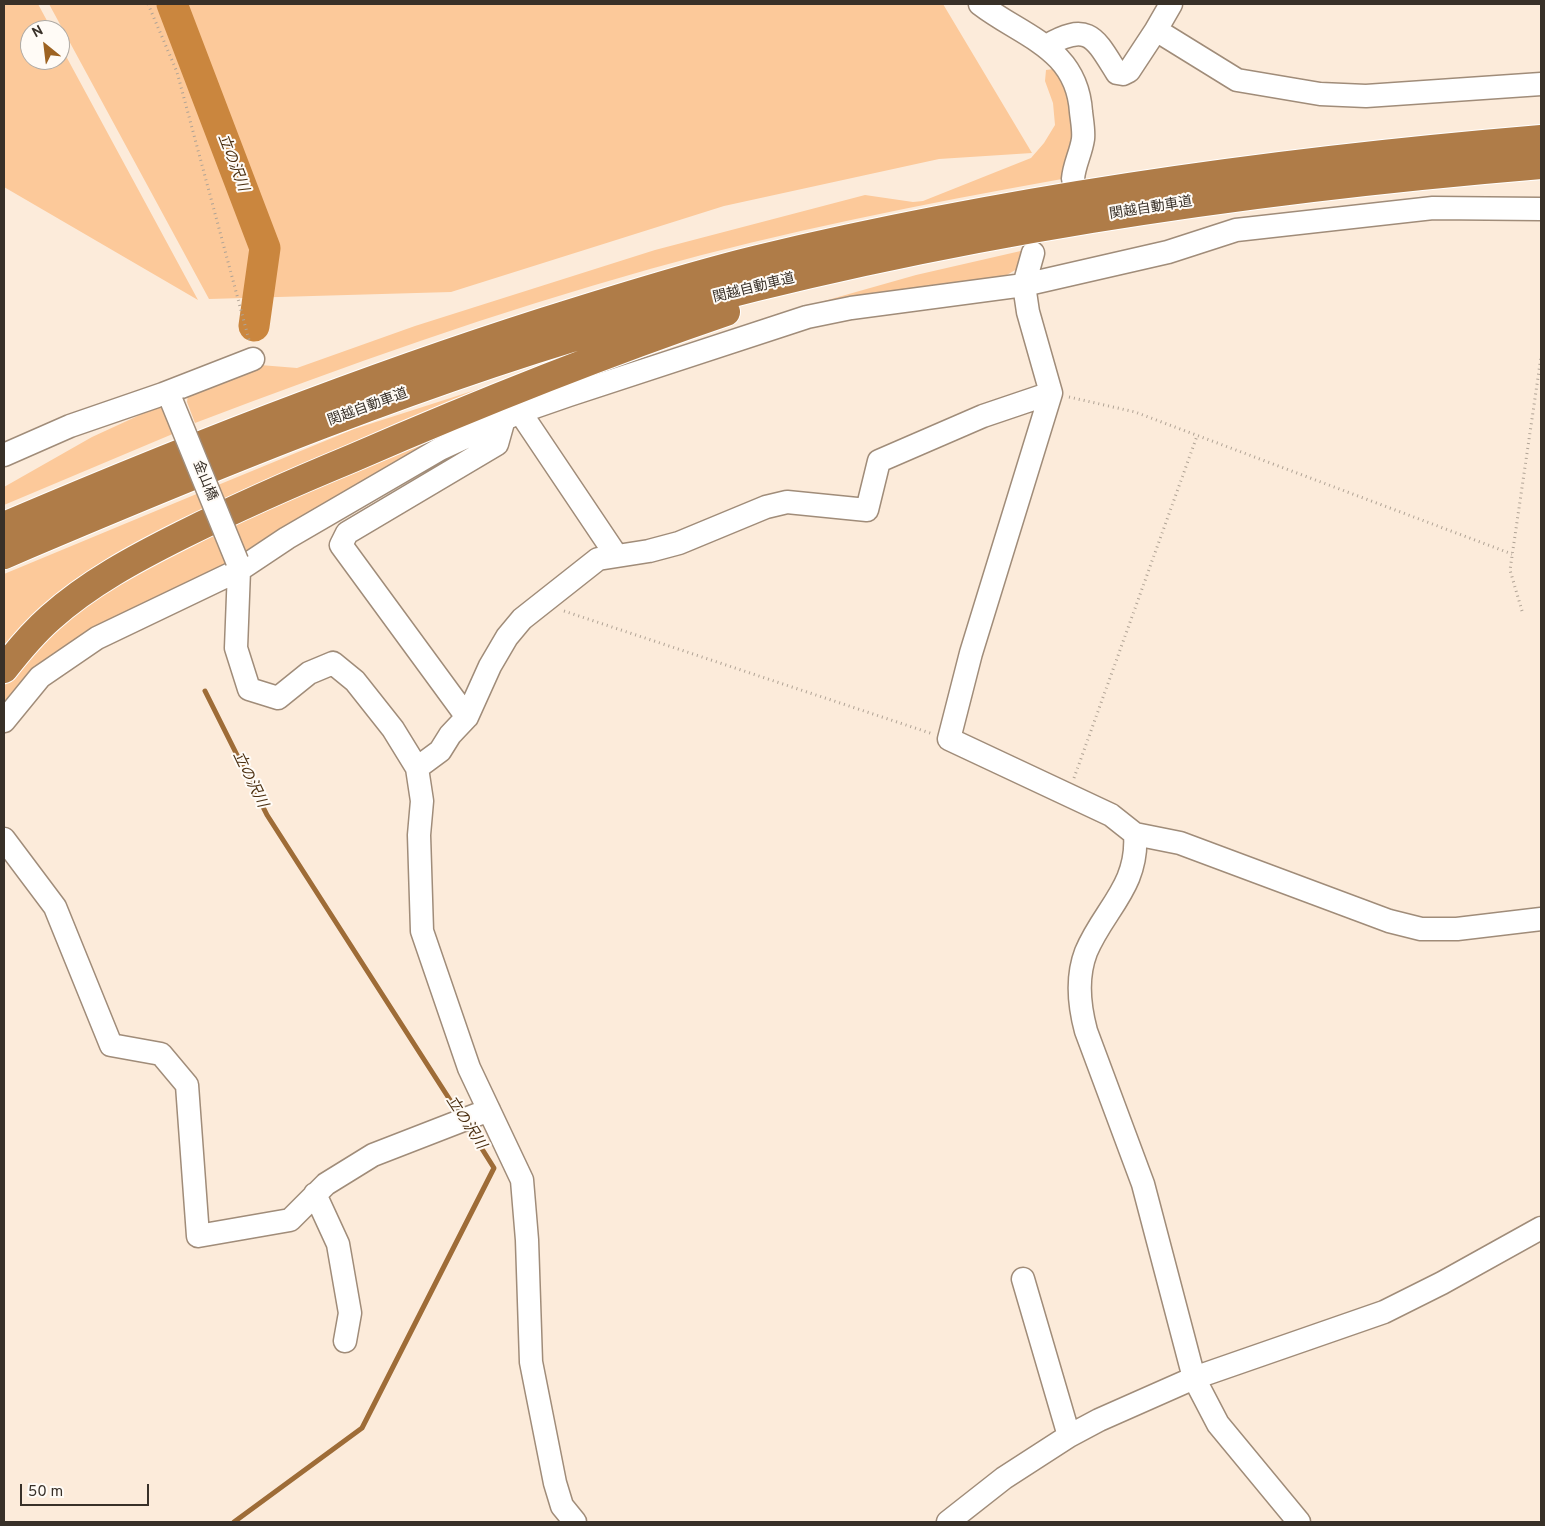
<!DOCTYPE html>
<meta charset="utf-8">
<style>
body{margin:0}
#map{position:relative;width:1545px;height:1526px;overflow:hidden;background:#fcebda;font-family:Overpass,sans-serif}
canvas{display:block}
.frame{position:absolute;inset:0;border:5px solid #383028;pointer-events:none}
.north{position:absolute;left:20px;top:20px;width:50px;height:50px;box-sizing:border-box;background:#fffbf6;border:1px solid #afaaa4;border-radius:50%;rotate:331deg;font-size:14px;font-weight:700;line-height:20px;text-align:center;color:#383028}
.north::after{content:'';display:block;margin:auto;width:18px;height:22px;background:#9d6322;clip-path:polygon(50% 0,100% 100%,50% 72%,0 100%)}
.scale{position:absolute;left:20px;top:1484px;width:129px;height:22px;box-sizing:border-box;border:2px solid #383028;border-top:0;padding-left:6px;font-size:15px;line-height:18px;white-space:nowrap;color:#383028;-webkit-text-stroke:4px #fffbf6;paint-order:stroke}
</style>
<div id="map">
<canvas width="1545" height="1526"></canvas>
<div class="frame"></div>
<div class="north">N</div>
<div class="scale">50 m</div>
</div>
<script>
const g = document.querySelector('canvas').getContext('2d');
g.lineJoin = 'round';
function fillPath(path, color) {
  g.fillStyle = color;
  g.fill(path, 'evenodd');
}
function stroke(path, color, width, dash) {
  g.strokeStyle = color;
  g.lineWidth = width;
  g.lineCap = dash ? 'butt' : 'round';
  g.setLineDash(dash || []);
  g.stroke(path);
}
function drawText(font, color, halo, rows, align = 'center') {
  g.font = font + ' Overpass,"Noto Sans JP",sans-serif';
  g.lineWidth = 4;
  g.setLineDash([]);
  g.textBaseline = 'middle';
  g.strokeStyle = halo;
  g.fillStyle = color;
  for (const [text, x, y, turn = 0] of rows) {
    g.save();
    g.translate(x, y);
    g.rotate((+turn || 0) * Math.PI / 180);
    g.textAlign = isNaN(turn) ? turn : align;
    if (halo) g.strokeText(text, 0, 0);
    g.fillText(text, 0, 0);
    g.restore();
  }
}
fillPath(new Path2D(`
 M4 4H38L52 30H30V60H60V45L198 300 4 187Z
 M49 4H943L1032 153 939 159 724 206 451 292 209 299Z
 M1053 69C1083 108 1074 135 1062 179 923 204 785 231 650 269 496 312 345 366 195 423L187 402 188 394 260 365 297 368 415 326 655 250 865 195 913 202 923 201 1031 158 1044 143 1055 125 1053 103 1045 81 1046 70Z
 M1025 250 1017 269 1005 276 804 309 803 307 916 275Z
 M544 368 225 501 218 485 354 429Z
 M155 408H163L175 433 4 505V487L92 437Z
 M452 430 455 434 247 553 233 523Z
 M199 493 206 508C152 534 96 560 50 599 34 613 19 630 4 645V574Z
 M212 534 229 564 133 611 4 715V686C21 668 37 647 55 629 99 587 158 561 212 534Z`), '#fcc99a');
stroke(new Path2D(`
 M205 691 267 815 459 1114
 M234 1522 362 1428 494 1168 467 1125`), '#9e6c37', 5);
stroke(new Path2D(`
 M172 4 265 248 254 326`), '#ca863e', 31);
const minor = new Path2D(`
 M980 4C1023 37 1077 48 1081 112 1082 121 1084 131 1083 139 1081 153 1074 165 1073 179
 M1171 4 1156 30 1237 80 1320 94 1366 96 1541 84
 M1046 46C1089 21 1095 38 1117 73L1123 74 1129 71 1156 30
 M1033 253 1024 285 1028 312 1051 393 971 653 949 739 1111 815 1135 834C1139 886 1104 909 1086 952 1076 978 1079 1005 1086 1031L1143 1184 1194 1378 1218 1424 1299 1522
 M520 412 616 555
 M4 455 70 426 163 394 253 359
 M237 561 239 570 236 648 249 689 278 698 309 673 333 663 355 681 393 729 417 768 422 801 419 835 422 931 469 1068 522 1180 527 1240 531 1362 555 1483 562 1506 575 1522
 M467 717 341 545 347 533 497 444 504 419
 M4 721 40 677 97 638 239 570 287 538 440 449 520 412 569 395 807 317 851 308 1024 285 1168 252 1236 230 1433 208 1541 209
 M417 768 440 751 450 735 467 717 490 666 507 637 522 619 598 559 649 551 679 543 766 507 787 502 867 510 879 461 983 416 1051 393
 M1135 834 1180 843 1389 921 1421 929H1457L1541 919
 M4 839 55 907 111 1045 161 1054 187 1085 198 1236 290 1220 326 1184 373 1155 489 1110
 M315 1194 338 1244 350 1313 345 1341
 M1023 1279 1069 1436
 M948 1522 1004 1478 1069 1436 1099 1420 1194 1378 1384 1312 1442 1283 1541 1228`);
const highway = new Path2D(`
 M4 526C191 446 380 372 574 312 635 293 696 274 758 259 1016 197 1277 161 1541 139
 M4 555C215 465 428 377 650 315 941 234 1240 190 1541 165
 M4 669C18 651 33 633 50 618 89 583 136 558 182 535 238 507 295 482 353 458 475 405 600 355 726 312`);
stroke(minor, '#a08c79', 25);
stroke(highway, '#fff', 30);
stroke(new Path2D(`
 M148 4 177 72 249 340
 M1069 397 1135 412 1512 554
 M564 611 933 734
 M1522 611 1510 570 1541 357
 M1074 778 1197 436`), '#b0a395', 3, [1, 4]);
stroke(minor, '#fff', 22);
stroke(highway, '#af7c48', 28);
const minorBridge = new Path2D(`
 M172 402 237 561`);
stroke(minorBridge, '#a08c79', 25, []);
stroke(minorBridge, '#fff', 22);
drawText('14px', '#383028', '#fffbf6', [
 ["関越自動車道",1151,209,-9],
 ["関越自動車道",754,289,-14],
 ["関越自動車道",368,408,-20],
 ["金山橋",204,481,68]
]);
drawText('italic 15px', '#4b2f10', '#fffbf6', [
 ["立の沢川",232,163,69],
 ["立の沢川",249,780,64],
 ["立の沢川",465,1123,57]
]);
</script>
